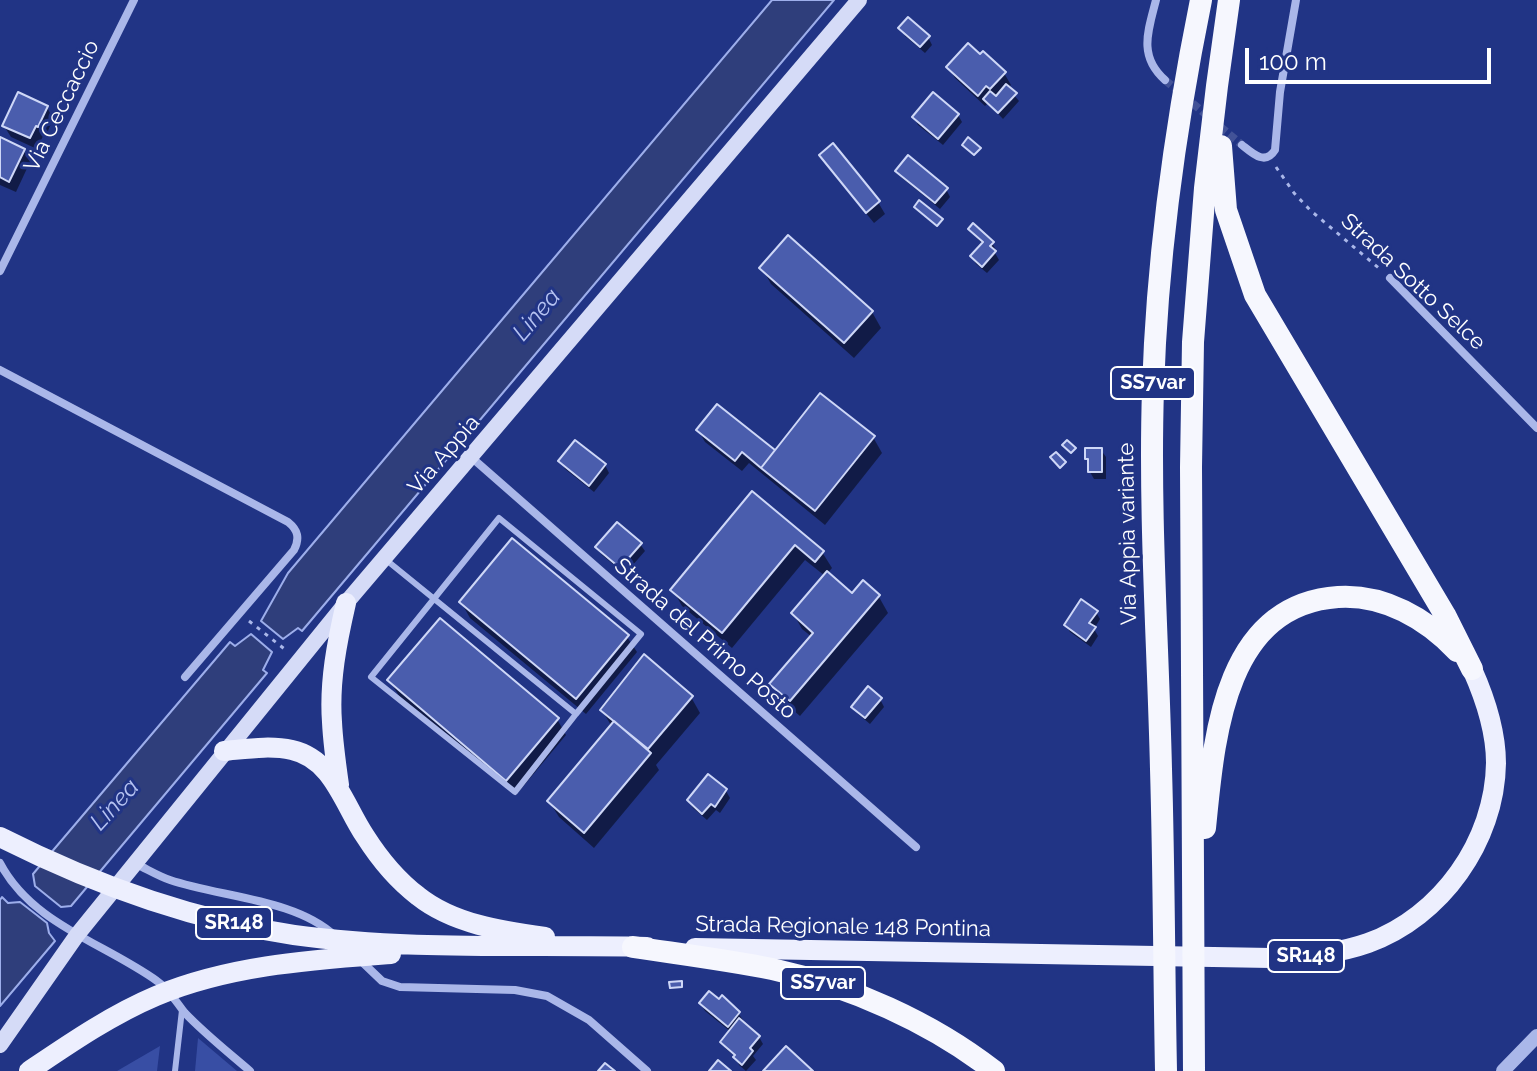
<!DOCTYPE html>
<style>
body{margin:0}
#map{position:relative;width:1537px;height:1071px;overflow:hidden;background:#213485;font-family:Raleway,sans-serif}
canvas{display:block}
.scale{position:absolute;left:1245px;top:48px;width:246px;height:36px;box-sizing:border-box;border:4px solid #fff;border-top:0;padding-left:10px;font-size:24px;line-height:28px;white-space:nowrap;color:#fff;-webkit-text-stroke:6px #213485;paint-order:stroke}
</style>
<div id="map">
<canvas width="1537" height="1071"></canvas>
<div class="scale">100 m</div>
</div>
<script>
const g = document.querySelector('canvas').getContext('2d');
g.lineJoin = 'round';
function fillPath(path, color) {
  g.fillStyle = color;
  g.fill(path, 'evenodd');
}
function stroke(path, color, width, dash) {
  g.strokeStyle = color;
  g.lineWidth = width;
  g.lineCap = dash ? 'butt' : 'round';
  g.setLineDash(dash || []);
  g.stroke(path);
}
function drawText(font, color, halo, rows, align = 'center') {
  g.font = font + ' Raleway,sans-serif';
  g.lineWidth = 6;
  g.setLineDash([]);
  g.textBaseline = 'middle';
  g.strokeStyle = halo;
  g.fillStyle = color;
  for (const [text, x, y, turn = 0] of rows) {
    g.save();
    g.translate(x, y);
    g.rotate((+turn || 0) * Math.PI / 180);
    g.textAlign = isNaN(turn) ? turn : align;
    if (halo) g.strokeText(text, 0, 0);
    g.fillText(text, 0, 0);
    g.restore();
  }
}
fillPath(new Path2D(`
 M198 1038 237 1071H195Z
 M160 1046 157 1071H117Z`), '#384ea4');
const water = new Path2D(`
 M772 0H834L302 631 298 628 283 639 261 621 288 573Z
 M251 634 272 652 263 670 267 673 71 906 61 907 35 886 33 874 230 642 235 646Z
 M2 897 8 903 20 902 47 923 49 933 55 941 0 1006V900Z`);
fillPath(water, '#2f3e7b');
stroke(water, '#9daeeb', 2);
fillPath(new Path2D(`
 M901 28 928 37 932 45 925 53 905 36Z
 M948 67 1004 73 1011 85 1008 88 1019 101 1003 119 988 103 985 106 955 78Z
 M47 107 53 119 45 138 43 136 37 149 11 137 4 126Z
 M958 115 962 122 943 145 918 125 914 117Z
 M0 139 24 151 30 162 16 192 0 185Z
 M822 156 878 202 885 214 874 223 828 167Z
 M898 171 946 189 950 197 940 209 902 178Z
 M970 229 992 243 996 250 995 253 999 260 987 273 976 264 972 257 983 244 975 236Z
 M762 268 872 312 881 328 854 358 771 284Z
 M717 407 775 453 873 437 882 453 825 525 749 463 742 471 705 442 698 430Z
 M576 442 605 465 609 473 594 492 565 469 561 461Z
 M1101 450 1106 457V479H1094L1090 472V464L1087 458Z
 M753 494 822 552 832 568 827 574 853 596 863 583 879 597 888 613 800 716 781 700 772 684 812 637 802 629 793 613 825 576 805 560 732 648 682 606 673 590Z
 M640 544 645 551 625 574 602 555 598 548Z
 M461 602 627 637 637 652 586 714 470 618Z
 M1096 612 1100 619 1094 629 1098 636 1091 647 1070 632 1066 625Z
 M390 681 557 719 566 735 516 795 399 696Z
 M691 697 700 713 656 765 659 770 594 848 559 817 549 801 612 727 602 710Z
 M880 699 884 707 870 724 858 714 853 707Z
 M726 791 730 798 720 813 716 810 707 820 693 808 689 801Z
 M701 1004 738 1013 743 1020 741 1022 759 1037 763 1044 753 1056 756 1060 746 1071 739 1065 736 1057 726 1049 722 1042 731 1032 705 1011Z`), '#0007');
const building = new Path2D(`
 M908 17 930 36 920 47 898 28Z
 M968 43 980 54 983 51 1006 72 990 89 986 86 978 96 946 67Z
 M1006 84 1017 93 998 113 983 99 990 91 996 96Z
 M18 92 48 106 38 127 36 126 30 138 2 126Z
 M933 92 959 114 938 139 912 117Z
 M0 137 25 149 9 182 0 177Z
 M968 137 981 148 974 155 962 145Z
 M833 143 880 201 866 213 819 155Z
 M908 155 948 188 935 203 895 171Z
 M919 200 943 219 937 226 914 207Z
 M973 223 994 242 990 246 996 251 982 267 970 256 983 242 968 229Z
 M788 235 873 311 844 343 759 268Z
 M820 393 875 436 815 511 761 468Z
 M717 404 775 450 761 468 742 452 735 461 696 430Z
 M575 440 606 464 589 486 558 461Z
 M1067 440 1076 448 1071 453 1062 445Z
 M1085 448H1102V472H1088V459H1085Z
 M1056 452 1066 462 1060 468 1050 457Z
 M752 491 824 551 815 562 795 545 722 633 670 590Z
 M617 522 642 543 620 568 595 547Z
 M512 538 629 635 576 699 459 602Z
 M827 571 852 593 863 580 880 595 790 701 769 684 813 633 791 613Z
 M1081 599 1098 611 1089 623 1096 627 1086 641 1064 625Z
 M440 618 559 718 506 781 387 680Z
 M644 654 693 696 648 749 600 710Z
 M868 686 882 698 865 718 851 707Z
 M614 721 651 753 584 833 547 801Z
 M708 774 727 789 715 807 711 804 702 814 687 800Z
 M682 981V987L670 988 669 982Z
 M709 991 719 999 722 995 740 1012 728 1027 699 1003Z
 M739 1018 760 1036 750 1048 753 1051 742 1065 733 1057 735 1055 720 1042Z
 M786 1046 813 1071H763Z
 M718 1060 731 1071H709Z
 M605 1063 615 1071H598Z`);
fillPath(building, '#4a5dad');
stroke(building, '#ced7f7', 2);
stroke(new Path2D(`
 M1165 80 1242 145`), '#425297', 8, [8, 4]);
stroke(new Path2D(`
 M1276 167 1294 193 1310 210 1381 270
 M249 621 287 651`), '#aab7e9', 3, [4, 6]);
stroke(new Path2D(`
 M385 559 576 714 641 634 499 518 371 677 515 792 576 714
 M175 1071 182 1010`), '#aab7e9', 6);
stroke(new Path2D(`
 M1156 0C1148 31 1138 56 1165 80
 M1242 145C1252 153 1265 166 1275 150L1280 92 1296 0
 M0 271 134 0
 M1390 278 1537 428
 M0 370 288 522C298 530 300 538 294 550L185 677
 M471 457 916 847
 M0 863C32 924 104 943 157 981 169 989 176 1002 185 1013 205 1034 228 1052 250 1071
 M136 864C147 869 158 876 170 880 220 897 296 899 335 936
 M359 959 382 981 400 987 515 990 547 996 589 1020 647 1071`), '#aab7e9', 8);
stroke(new Path2D(`
 M1503 1071 1537 1036`), '#aab7e9', 14);
stroke(new Path2D(`
 M0 1045 77 935 346 603 859 0`), '#d5dbf7', 16);
stroke(new Path2D(`
 M224 751C246 749 270 745 292 750 333 759 344 805 365 836 379 858 397 880 418 896 453 924 502 931 545 937
 M339 785C336 764 333 743 332 722 329 682 337 642 346 603
 M0 837C91 883 192 920 294 935 411 951 529 944 647 947
 M695 948 1271 958C1304 957 1337 954 1368 943 1441 917 1495 841 1496 763 1496 731 1485 698 1472 669
 M29 1071C69 1044 111 1015 156 996 230 965 312 960 391 954`), '#edeffe', 20);
stroke(new Path2D(`
 M1221 146 1226 210 1255 295 1445 615 1472 669
 M1205 828C1214 739 1223 605 1338 597 1384 594 1427 619 1457 651
 M633 947C679 954 726 960 772 969 850 986 931 1022 994 1071
 M1166 1071C1164 970 1164 870 1161 769 1158 642 1149 516 1153 389 1157 259 1175 128 1201 0
 M1194 1071 1191 467 1193 342 1205 188 1217 86 1229 0`), '#f6f7fe', 22);
for (const [x, y, w] of [
 [1153,383,84],
 [234,923,76],
 [1306,956,76],
 [823,983,84]
]) {
  const box = new Path2D();
  box.roundRect(x - w / 2, y - 16, w, 32, 6);
  g.fillStyle = '#213485';
  g.fill(box);
  stroke(box, '#fff', 2);
}
drawText('bold 20px', '#fff', null, [
 ["SS7var",1153,383],
 ["SR148",234,923],
 ["SR148",1306,956],
 ["SS7var",823,983]
]);
drawText('22px', '#fff', '#213485', [
 ["Via Ceccaccio",62,106,-64],
 ["Strada Sotto Selce",1413,282,43],
 ["Via Appia",444,455,-49],
 ["Via Appia variante",1128,534,-91],
 ["Strada del Primo Posto",705,639,41],
 ["Strada Regionale 148 Pontina",843,927,1]
]);
drawText('italic 24px', '#b5c2f1', '#213485', [
 ["Linea",537,315,-50],
 ["Linea",115,805,-48]
]);
</script>
